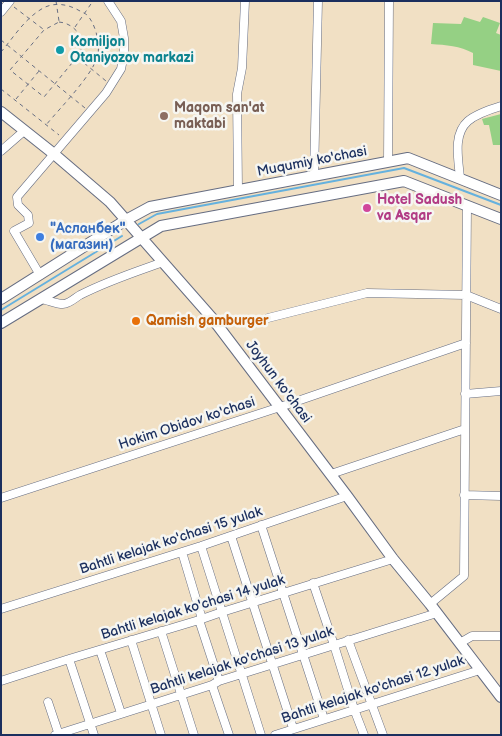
<!DOCTYPE html>
<meta charset="utf-8">
<style>
body{margin:0}
#map{position:relative;width:502px;height:736px;overflow:hidden;background:#f1e0c4;font-family:"Balsamiq Sans",sans-serif}
canvas{display:block}
.frame{position:absolute;inset:0;border:2px solid #1b2f5e;pointer-events:none}
</style>
<div id="map">
<canvas width="502" height="736"></canvas>
<div class="frame"></div>
</div>
<script>
const g = document.querySelector('canvas').getContext('2d');
g.lineJoin = 'round';
function fillPath(path, color) {
  g.fillStyle = color;
  g.fill(path, 'evenodd');
}
function stroke(path, color, width, dash) {
  g.strokeStyle = color;
  g.lineWidth = width;
  g.lineCap = dash ? 'butt' : 'round';
  g.setLineDash(dash || []);
  g.stroke(path);
}
function drawText(font, color, halo, rows, align = 'center') {
  g.font = font + ' "Balsamiq Sans",sans-serif';
  g.lineWidth = 5;
  g.setLineDash([]);
  g.textBaseline = 'middle';
  g.strokeStyle = halo;
  g.fillStyle = color;
  for (const [text, x, y, turn = 0] of rows) {
    g.save();
    g.translate(x, y);
    g.rotate((+turn || 0) * Math.PI / 180);
    g.textAlign = isNaN(turn) ? turn : align;
    if (halo) g.strokeText(text, 0, 0);
    g.fillText(text, 0, 0);
    g.restore();
  }
}
fillPath(new Path2D(`
 M464 17 480 22 483 17 500 23 496 33 501 35V71L473 65V53C460 46 446 45 431 44L433 23 461 24Z
 M501 114V145H493L489 125H484L482 119Z`), '#95d084');
stroke(new Path2D(`
 M139 224 157 214 404 168 501 205
 M1 310 122 236`), '#65b1de', 2);
const minor = new Path2D(`
 M1 12 10 1
 M1 151 24 131
 M388 162 389 1
 M314 176 318 1
 M460 179C459 161 452 135 468 121 476 114 491 109 501 106
 M238 190 237 94 242 68 245 1
 M40 275 14 231 29 223 28 215 18 205 17 197 106 93 121 69 124 54V38L121 21 108 1
 M41 299C48 300 56 304 63 304 69 304 75 298 80 295 107 281 135 272 163 262
 M268 318 367 293 466 295 501 309
 M465 394 501 391
 M331 474 465 429
 M464 495 501 496
 M1 498 280 407 466 343
 M261 525 324 719
 M231 536 293 728
 M201 546 261 735
 M182 552 202 619
 M313 583 334 645 354 709 364 735
 M430 604 464 576 467 206
 M1 609 201 546 347 496
 M199 620 219 681
 M161 631 194 735
 M131 640 161 735
 M348 640 383 735
 M460 643 472 636H501
 M100 650 121 713
 M69 659 94 735
 M1 681 69 659 199 620 222 612 393 559
 M212 685 229 735
 M48 702 59 735
 M55 735 212 685 219 681 437 613
 M275 735 480 670`);
const major = new Path2D(`
 M1 112 54 154 110 202 212 318 347 496 393 559 430 604 501 697
 M1 299 126 220 150 207 408 158 501 195
 M1 323 161 226 404 181 501 219`);
stroke(minor, '#666d82', 9);
stroke(major, '#666d82', 12);
stroke(new Path2D(`
 M56 1 59 21
 M14 7 43 29
 M59 22C72 23 85 35 81 50 80 52 79 55 77 57L44 97 10 70 44 30Z
 M75 27 93 1
 M1 40 85 108
 M81 43 116 39
 M1 52C13 38 24 20 40 10 53 1 68 4 80 11 81 11 86 14 87 15 95 23 100 42 98 54 95 73 59 109 46 125
 M78 58 106 81
 M1 89 59 135
 M16 99 39 71`), '#666d82', 1, [4, 4]);
stroke(minor, '#fff', 8);
stroke(major, '#fff', 10);
for (const [x, y, r, color] of [
 [60,50,5,"#0f9aa8"],
 [164,116,5,"#8d6e63"],
 [367,208,5,"#d1479c"],
 [40,237,5,"#3f7fe0"],
 [136,321,5,"#e8710a"]
]) {
  const dot = new Path2D();
  dot.arc(x, y, r, 0, 2 * Math.PI);
  g.fillStyle = color;
  g.fill(dot);
  stroke(dot, '#f6f6f2', 2);
}
drawText('bold 14px', '#0d838f', '#f6f6f2', [
 ["Komiljon",70,42],
 ["Otaniyozov markazi",70,58]
], 'left');
drawText('bold 14px', '#785e54', '#f6f6f2', [
 ["Maqom san'at",174,108],
 ["maktabi",174,124]
], 'left');
drawText('14px', '#1b2f5e', '#f6f6f2', [
 ["Muqumiy ko'chasi",312,162,-11],
 ["Joyhun ko'chasi",278,382,53],
 ["Hokim Obidov ko'chasi",187,424,-18],
 ["Bahtli kelajak ko'chasi 15 yulak",171,541,-18],
 ["Bahtli kelajak ko'chasi 14 yulak",193,608,-17],
 ["Bahtli kelajak ko'chasi 13 yulak",242,661,-18],
 ["Bahtli kelajak ko'chasi 12 yulak",373,690,-18]
]);
drawText('bold 14px', '#b23c85', '#f6f6f2', [
 ["Hotel Sadush",377,200],
 ["va Asqar",377,216]
], 'left');
drawText('bold 14px', '#366cbe', '#f6f6f2', [
 ["\"Асланбек\"",50,229],
 ["(магазин)",50,245]
], 'left');
drawText('bold 14px', '#c56008', '#f6f6f2', [
 ["Qamish gamburger",146,321]
], 'left');
</script>
